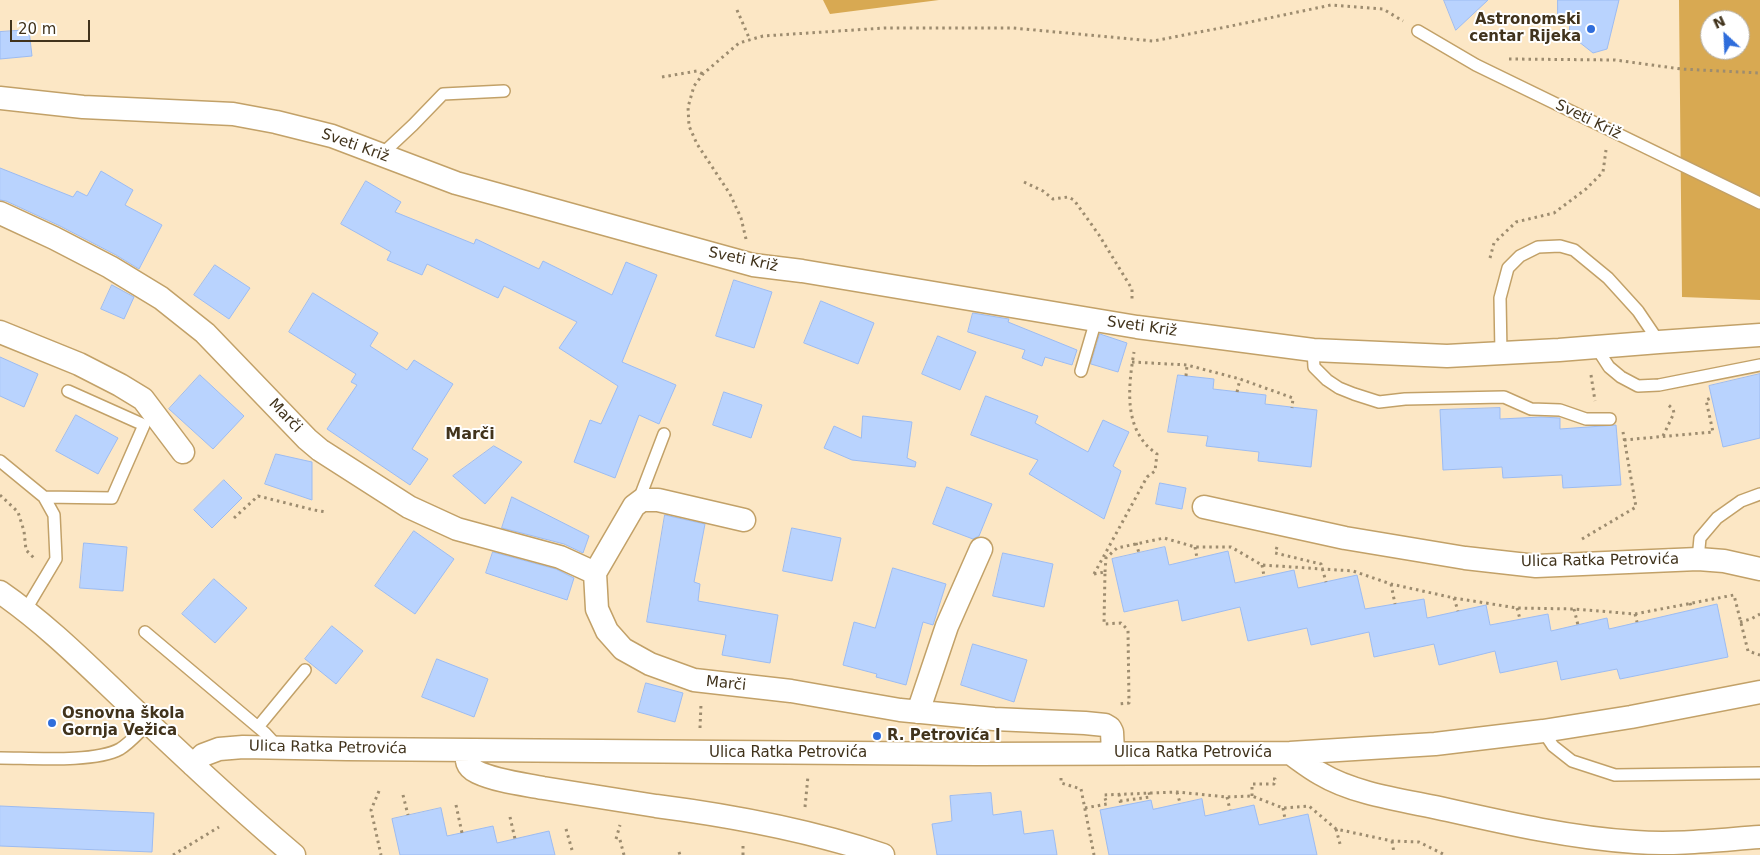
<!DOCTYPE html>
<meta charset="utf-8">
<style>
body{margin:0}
#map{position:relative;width:1760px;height:855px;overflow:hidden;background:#fce7c5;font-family:"DejaVu Sans",sans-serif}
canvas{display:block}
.north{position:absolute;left:1700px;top:10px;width:50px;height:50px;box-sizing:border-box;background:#fff;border:1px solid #b3ada4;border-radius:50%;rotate:335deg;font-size:14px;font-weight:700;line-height:20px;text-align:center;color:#41331c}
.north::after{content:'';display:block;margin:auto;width:18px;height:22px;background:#2f6ddb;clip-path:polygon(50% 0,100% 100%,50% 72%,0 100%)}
.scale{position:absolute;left:10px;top:20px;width:80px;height:22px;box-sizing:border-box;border:2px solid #41331c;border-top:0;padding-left:6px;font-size:15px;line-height:18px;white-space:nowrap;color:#41331c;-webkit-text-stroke:4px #fff;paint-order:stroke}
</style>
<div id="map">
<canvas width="1760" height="855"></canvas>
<div class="north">N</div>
<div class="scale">20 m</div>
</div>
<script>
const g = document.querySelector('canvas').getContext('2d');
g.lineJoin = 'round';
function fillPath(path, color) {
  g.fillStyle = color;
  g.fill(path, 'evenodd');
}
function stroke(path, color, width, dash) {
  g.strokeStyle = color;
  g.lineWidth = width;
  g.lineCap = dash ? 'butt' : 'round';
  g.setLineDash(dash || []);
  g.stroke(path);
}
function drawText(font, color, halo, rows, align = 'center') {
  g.font = font + ' "DejaVu Sans",sans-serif';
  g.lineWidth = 4;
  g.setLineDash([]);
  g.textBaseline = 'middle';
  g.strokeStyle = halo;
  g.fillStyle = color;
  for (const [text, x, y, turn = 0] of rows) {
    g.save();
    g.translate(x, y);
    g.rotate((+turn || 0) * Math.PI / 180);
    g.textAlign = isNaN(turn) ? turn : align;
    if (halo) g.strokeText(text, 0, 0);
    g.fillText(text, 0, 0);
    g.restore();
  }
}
fillPath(new Path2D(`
 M823 0H939L830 14Z
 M1679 0H1760V300L1682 297ZM1710 20H1740V50H1710Z`), '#d8a952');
const building = new Path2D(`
 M1444 0H1488L1456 30Z
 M1558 0H1619L1607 49 1593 53 1569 34 1570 24 1558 22Z
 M29 30 32 56 0 59V32Z
 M0 168 73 197 77 191 87 196 101 171 133 190 125 205 162 225 139 269 116 255 60 226 6 201 0 200Z
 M366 181 401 202 395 212 474 244 476 239 539 269 543 261 612 295 626 262 657 275 622 362 676 385 659 424 639 415 615 478 574 462 590 420 601 424 618 386 559 348 577 322 504 286 498 298 427 264 422 275 387 260 391 252 341 224Z
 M215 265 250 288 229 319 194 295Z
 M734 280 772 292 754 348 716 336Z
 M112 285 134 297 124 319 101 309Z
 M313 293 378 333 370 346 407 370 414 360 453 384 412 449 428 459 410 485 327 429 357 385 351 382 356 374 289 332Z
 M821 301 874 323 858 364 804 343Z
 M973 313 1009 319 1008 322 1077 350 1072 365 1045 357 1042 366 1022 358 1025 350 968 332Z
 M1100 334 1127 343 1118 372 1091 364Z
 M938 336 976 352 960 390 922 374Z
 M0 357 38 374 24 407 0 396Z
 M1760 374V438L1723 447 1709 386Z
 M200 375 244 416 213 449 169 409Z
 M1178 375 1214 379 1213 389 1266 395 1265 404 1317 410 1311 467 1258 461 1259 452 1206 446 1208 436 1168 432Z
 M724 392 762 405 751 438 713 425Z
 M986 396 1038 416 1035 423 1088 452 1103 420 1129 432 1113 466 1121 471 1104 519 1029 474 1038 460 971 435Z
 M1500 408V419L1541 417 1560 418V429L1616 425 1621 485 1563 488 1562 475 1503 478 1502 467 1443 470 1440 410Z
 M76 415 118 438 98 474 56 451Z
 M863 416 912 422 907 458 916 462 915 467 852 460 824 448 834 426 861 438Z
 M494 446 522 462 485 504 453 476Z
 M276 454 312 462V500L265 484Z
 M224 480 242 498 212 528 194 510Z
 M1160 483 1186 488 1182 509 1156 504Z
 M947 487 992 504 979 536 973 539 933 524Z
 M512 497 589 536 583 553 564 544 502 528Z
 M665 515 705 524 694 582 700 584 698 601 778 615 770 663 722 655 726 635 647 622Z
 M792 528 841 538 832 581 783 571Z
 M414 531 454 559 415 614 375 586Z
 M84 543 127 547 123 591 80 588Z
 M1165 547 1169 565 1228 551 1235 583 1294 570 1298 588 1357 575 1365 609 1424 599 1427 618 1486 605 1490 625 1548 614 1551 631 1607 618 1609 629 1717 604 1728 657 1620 679 1617 669 1561 680 1557 661 1500 673 1495 651 1439 665 1434 644 1374 657 1369 632 1311 645 1307 628 1248 641 1240 607 1182 621 1178 600 1124 612 1112 559Z
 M493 552 556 569 574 578 567 600 486 573Z
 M1003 553 1053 564 1044 607 993 596Z
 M893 568 946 584 933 625 923 622 906 685 876 677 877 674 843 665 854 622 875 628Z
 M214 579 247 608 215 643 182 614Z
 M332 626 363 651 336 684 305 659Z
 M973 644 1027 660 1014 702 961 685Z
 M437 659 488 679 474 717 422 697Z
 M646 683 683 693 675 722 638 712Z
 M991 793 993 815 1021 811 1024 834 1053 830 1057 855H937L932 824 952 821 950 796Z
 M1202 799 1205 816 1254 805 1259 825 1308 814 1317 855H1109L1100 810 1151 800 1153 809Z
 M0 806 154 813 152 852 0 846Z
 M441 808 447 836 493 826 497 843 549 831 555 855H400L392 819Z`);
fillPath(building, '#b9d3fe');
stroke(building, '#9cbbf1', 1);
const service = new Path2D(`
 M1418 31 1476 65 1760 203
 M381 155 413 125 443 94 504 91
 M1596 347 1609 367 1621 377 1638 386 1659 385 1760 365
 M1313 350 1314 367 1327 380 1339 388 1354 394 1379 402 1405 399 1504 397 1531 409 1560 410 1586 419H1610
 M1501 353 1500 298 1508 268 1520 256 1538 247 1560 246 1574 250 1608 278 1638 311 1659 342
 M1081 371 1096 320
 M0 461 44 497 112 498 144 425 68 391
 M638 502 664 434
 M1698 559 1700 538 1717 518 1741 501 1760 494
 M25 611 56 559 54 515 44 497
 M145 632 265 733 278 747
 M258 727 305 670
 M1543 731 1553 746 1572 761 1615 775 1760 773
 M0 758C31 758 94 763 120 749 130 743 140 731 149 723`);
const minor = new Path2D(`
 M0 98 83 107 233 114 276 122 332 136 456 183 753 265 802 271 1137 327 1313 350 1447 356 1559 350 1659 342 1760 335
 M0 213 54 238 110 267 161 298 205 333 307 439 320 450 409 507 457 529 560 557 595 573 634 506 642 500H658L744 520
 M0 332 79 364 120 385 143 399 183 452
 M1204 507 1345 538 1465 558 1536 566 1698 559 1724 561 1760 569
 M595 573 597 609 607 631 623 649 650 664 694 680 791 691 900 710 994 719 1085 723 1105 725 1110 728 1112 732 1113 753
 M0 592C45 623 84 662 123 699 179 752 235 805 294 855
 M918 712 947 626 981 549
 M467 750C466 760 466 767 477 772 496 781 522 784 543 788 581 794 618 800 656 806 734 816 809 830 883 855
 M1290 753C1300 760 1310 768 1321 774 1356 795 1409 801 1448 810 1510 824 1572 838 1635 842 1677 845 1718 840 1760 837
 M193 765 203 755 219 749 243 747 347 749 977 754 1290 753 1435 744 1543 731 1631 717 1760 692`);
stroke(service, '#c2a168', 14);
stroke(minor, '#c2a168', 25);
stroke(new Path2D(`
 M737 10 750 40
 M1509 59 1615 60 1681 69 1760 73
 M662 77 697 71 703 74
 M1024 182 1043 191 1053 199 1068 197 1074 200 1099 235 1132 289V301
 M746 239 741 218 730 194 697 144 689 126 688 107 694 86 703 74 739 43 763 36 884 28H1013L1153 41 1231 26 1331 5 1383 9 1403 21
 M1490 258 1494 243 1516 222 1554 213 1586 189 1603 172 1606 150
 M1132 362 1187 365 1240 379 1293 398 1292 408
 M1591 375 1595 401
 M1186 376 1187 365
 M1237 392 1240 379
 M1663 436 1674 413 1673 409 1666 403
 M1624 440 1713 432 1706 400 1711 398
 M0 495 18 512 24 531 26 550 35 559
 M234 518 258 496 314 510 326 512
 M1582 539 1636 507 1623 432
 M1136 543 1139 553
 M1195 547 1197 558
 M1277 547 1275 553 1321 564 1326 582
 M1262 565 1264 576
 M1105 572 1106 558 1117 548 1164 538 1195 547H1231L1262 565 1353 571 1391 584 1454 598 1517 608 1574 609 1635 614 1734 595 1748 651 1760 655
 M1094 574 1147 477 1155 471 1157 454C1123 431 1128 388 1134 352
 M1094 574 1105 572 1104 624 1121 623 1128 630 1129 703 1119 704
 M1391 584 1395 604
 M1454 598 1458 611
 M1690 603 1692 609
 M1517 608 1520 619
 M1574 609 1578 625
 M1635 614 1637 622
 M1740 622 1751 619 1760 614
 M700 728 701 704
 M1061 778V783L1081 789 1094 855
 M379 791 371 810 381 855
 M1177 792 1180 803
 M1119 794 1121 806
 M403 795 408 815
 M1252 796V784H1274L1275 779H1273
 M1227 797 1230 810
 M1120 801 1150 797 1149 792
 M456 805 462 833
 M805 807 808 776
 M1085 808 1107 804 1104 795 1177 792 1227 797 1252 796 1283 808 1309 806 1336 829 1392 841 1419 842 1445 855
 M1283 808 1285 819
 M510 817 515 839
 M566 829 572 850
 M1336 829 1340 844
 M616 839 620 825
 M620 840 624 855
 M1392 841 1394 853
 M679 852 680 855
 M173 855 219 827
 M743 855V843`), '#9d8c6f', 3, [2.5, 4]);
stroke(service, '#fff', 11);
stroke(minor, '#fff', 22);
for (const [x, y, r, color] of [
 [1591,29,5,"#2f6ddb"],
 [52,723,5,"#2f6ddb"],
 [877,736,5,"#2f6ddb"]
]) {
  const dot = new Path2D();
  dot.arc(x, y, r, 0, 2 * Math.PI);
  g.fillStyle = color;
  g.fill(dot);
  stroke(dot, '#fff', 2);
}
drawText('bold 15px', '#41331c', '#fff', [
 ["Astronomski",1581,20,"right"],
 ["centar Rijeka",1581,37,"right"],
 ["Osnovna škola",62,714],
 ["Gornja Vežica",62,731],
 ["R. Petrovića I",887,736]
], 'left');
drawText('15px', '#41331c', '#fff', [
 ["Sveti Križ",1588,120,26],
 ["Sveti Križ",355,146,20],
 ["Sveti Križ",743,260,12],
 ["Sveti Križ",1142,327,8],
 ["Marči",285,416,46],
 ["Ulica Ratka Petrovića",1600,561,-1],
 ["Marči",726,684,6],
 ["Ulica Ratka Petrovića",328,748,1],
 ["Ulica Ratka Petrovića",788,753],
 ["Ulica Ratka Petrovića",1193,753]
]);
drawText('bold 16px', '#41331c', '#fff', [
 ["Marči",470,435]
]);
</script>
